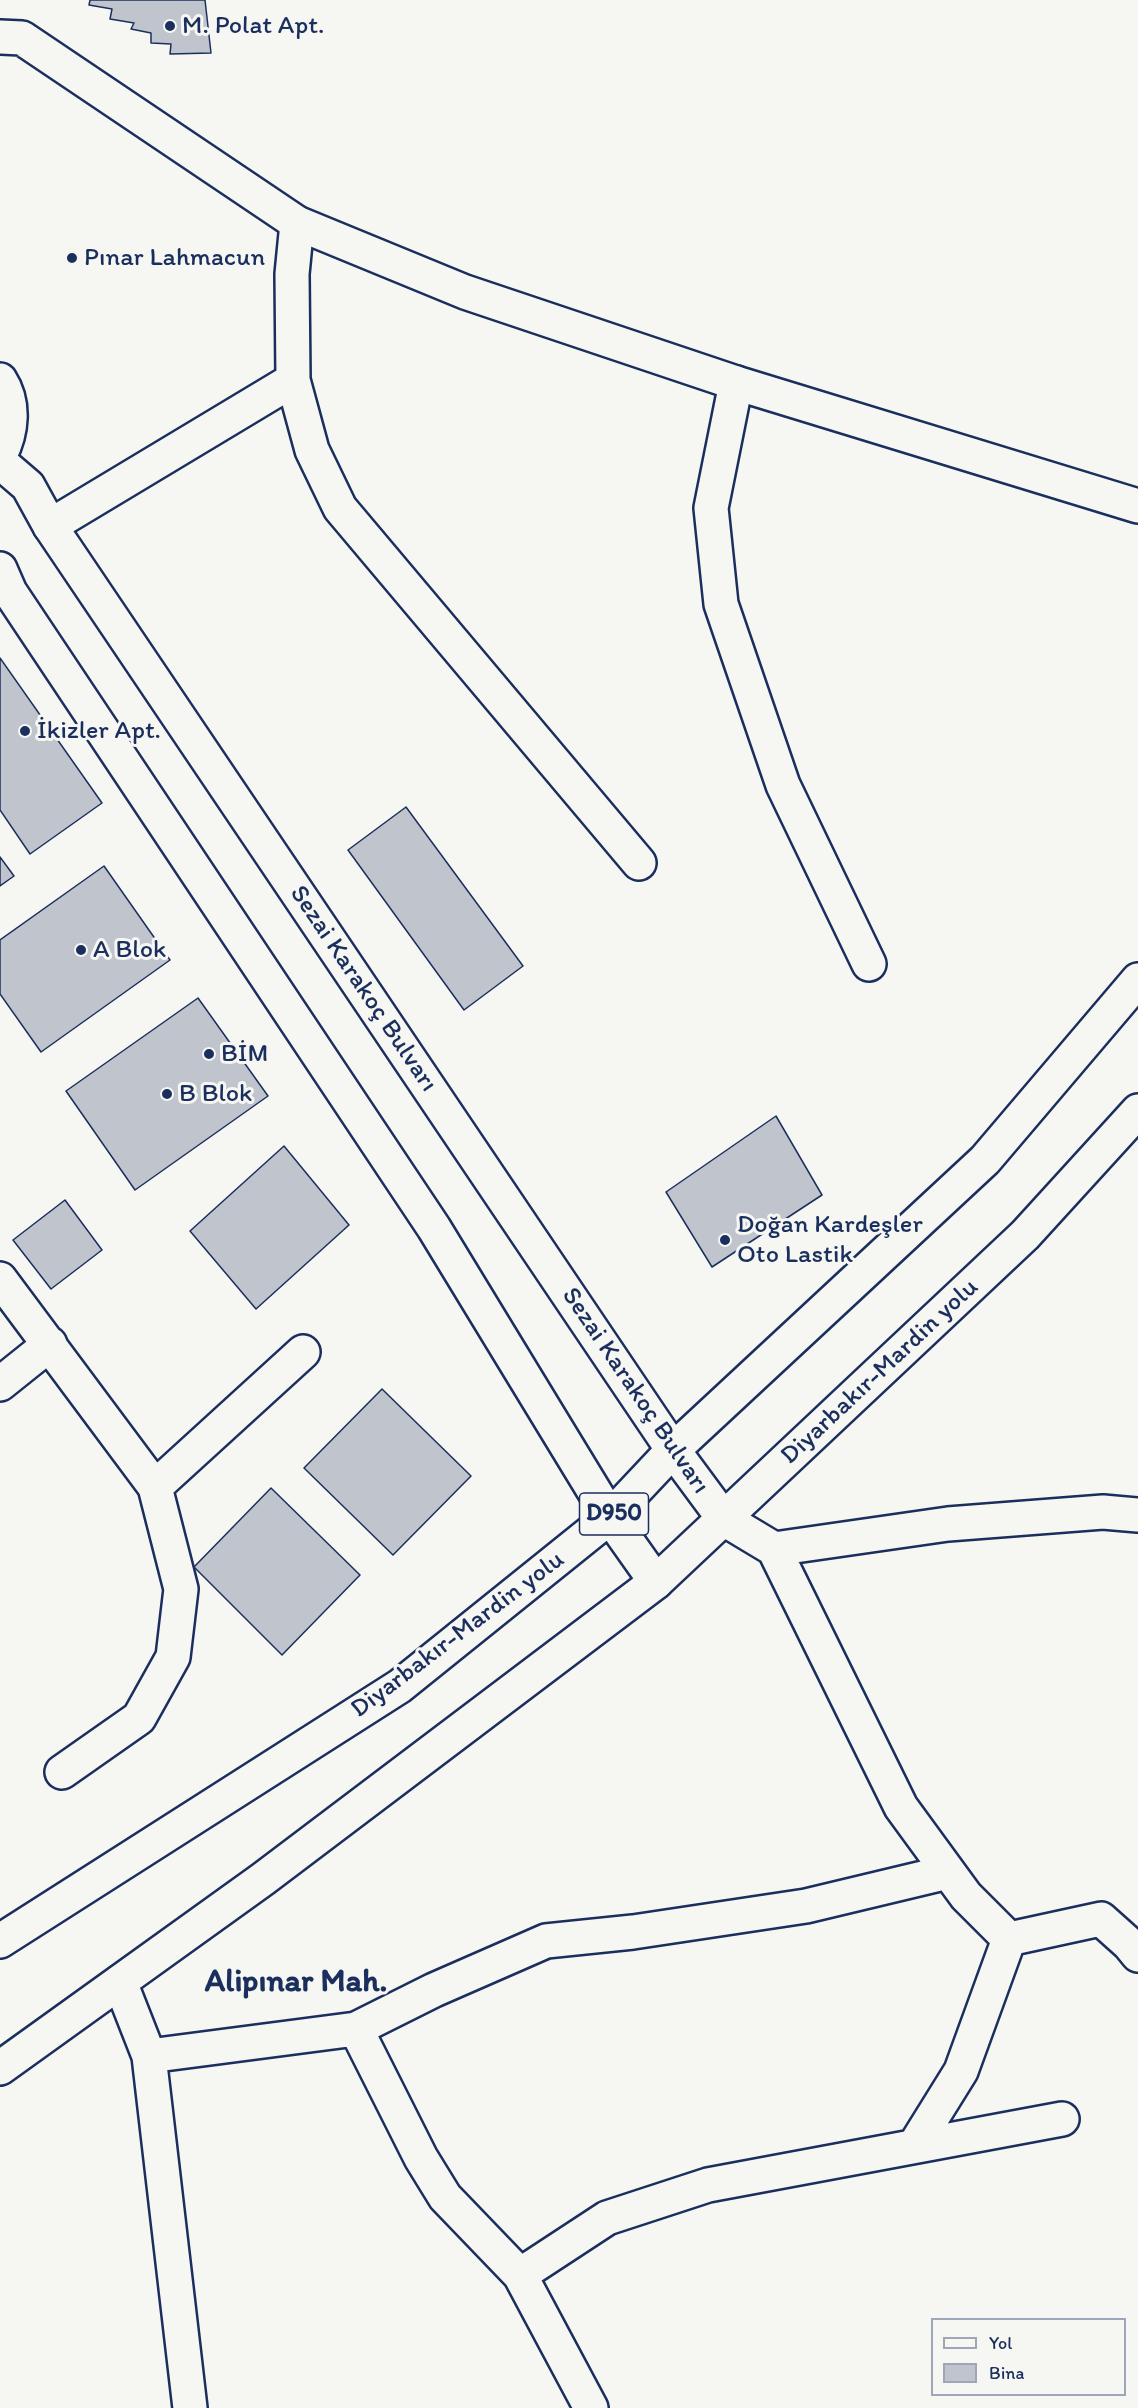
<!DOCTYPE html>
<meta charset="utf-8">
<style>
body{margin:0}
#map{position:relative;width:1138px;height:2408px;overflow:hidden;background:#f6f6f2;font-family:Itim,sans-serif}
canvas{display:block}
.legend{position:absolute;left:931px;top:2318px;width:195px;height:78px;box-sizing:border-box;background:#f6f6f2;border:2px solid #9ea6b7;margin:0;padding:8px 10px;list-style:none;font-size:18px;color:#1b2f5e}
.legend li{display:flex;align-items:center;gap:12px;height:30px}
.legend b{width:30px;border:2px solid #9ea6b7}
</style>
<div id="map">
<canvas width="1138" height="2408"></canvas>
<ul class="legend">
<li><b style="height:8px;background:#f6f6f2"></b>Yol</li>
<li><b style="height:16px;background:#c0c4cd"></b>Bina</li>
</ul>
</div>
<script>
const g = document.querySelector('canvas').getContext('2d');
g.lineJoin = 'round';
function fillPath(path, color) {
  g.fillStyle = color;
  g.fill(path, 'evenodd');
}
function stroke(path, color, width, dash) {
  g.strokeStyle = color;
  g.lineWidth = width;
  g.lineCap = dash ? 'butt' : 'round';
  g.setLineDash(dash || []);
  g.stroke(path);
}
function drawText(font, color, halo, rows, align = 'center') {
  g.font = font + ' Itim,sans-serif';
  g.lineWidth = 6;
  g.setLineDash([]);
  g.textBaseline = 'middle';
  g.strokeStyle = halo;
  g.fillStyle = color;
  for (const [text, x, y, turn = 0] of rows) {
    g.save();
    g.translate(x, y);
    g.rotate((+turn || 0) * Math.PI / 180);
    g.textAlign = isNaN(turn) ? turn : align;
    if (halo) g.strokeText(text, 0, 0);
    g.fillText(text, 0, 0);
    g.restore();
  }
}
const building = new Path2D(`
 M90 0H205L211 53 170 54 171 44 151 43V33L131 29 134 23 110 19 112 9 89 5Z
 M0 658 102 803 30 854 0 810Z
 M406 807 523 966 464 1010 348 850Z
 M0 857 14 876 0 886Z
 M104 866 170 960 41 1052 0 994V940Z
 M198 998 268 1096 135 1190 66 1091Z
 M776 1116 822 1195 712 1267 666 1192Z
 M284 1146 349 1225 256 1309 190 1231Z
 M65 1200 102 1250 51 1289 13 1240Z
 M382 1389 471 1476 393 1555 304 1468Z
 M271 1488 360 1575 282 1655 194 1567Z`);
fillPath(building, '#c0c4cd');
stroke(building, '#1b2f5e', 1.5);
const minor = new Path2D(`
 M297 223 292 274 293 380 312 450 340 508 639 863
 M736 383 711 508 721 604 783 785 869 964
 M50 526 293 380
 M0 1279 155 1487 181 1589 173 1657 139 1718 62 1772
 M0 1384 50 1344
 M155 1487 303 1352
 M724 1519 774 1549 901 1807 966 1896 1009 1939 961 2071 915 2145
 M774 1549 948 1524 1103 1512 1138 1515
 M1009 1939 1101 1919 1129 1944 1138 1955
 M120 1982 149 2056 190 2408
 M356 2029 421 2158 445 2197 520 2275 591 2408
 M149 2056 356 2029 434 1990 546 1941 633 1932 806 1906 948 1872
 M520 2275 607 2218 708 2185 1062 2119`);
const tertiary = new Path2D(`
 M0 37 22 38 297 223 465 292 736 383 1138 506
 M0 380C15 403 12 432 0 455
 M0 462 28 486 50 526 673 1450 724 1519
 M0 569 10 592 434 1228 610 1517 656 1582`);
const trunk = new Path2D(`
 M0 1941 400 1686 610 1517 673 1450 985 1160 1138 980
 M0 2068 263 1879 656 1582 1025 1235 1138 1111`);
stroke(minor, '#1b2f5e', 38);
stroke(tertiary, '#1b2f5e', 38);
stroke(trunk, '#1b2f5e', 38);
stroke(minor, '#f6f6f2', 33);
stroke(tertiary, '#f6f6f2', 33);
stroke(trunk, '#f6f6f2', 33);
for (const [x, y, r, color] of [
 [170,26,6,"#1b2f5e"],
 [72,258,6,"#1b2f5e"],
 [25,731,6,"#1b2f5e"],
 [81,950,6,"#1b2f5e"],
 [209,1054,6,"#1b2f5e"],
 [167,1094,6,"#1b2f5e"],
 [725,1240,6,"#1b2f5e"]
]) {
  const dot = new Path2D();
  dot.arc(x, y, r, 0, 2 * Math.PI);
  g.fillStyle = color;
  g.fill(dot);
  stroke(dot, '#f6f6f2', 2);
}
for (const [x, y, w] of [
 [614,1514,69]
]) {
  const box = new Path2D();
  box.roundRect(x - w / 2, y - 21, w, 42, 4.5);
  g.fillStyle = '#f6f6f2';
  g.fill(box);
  stroke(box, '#1b2f5e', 1.5);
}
drawText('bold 24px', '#1b2f5e', null, [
 ["D950",614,1514]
]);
drawText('26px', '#1b2f5e', '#f6f6f2', [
 ["M. Polat Apt.",182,26],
 ["Pınar Lahmacun",84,258],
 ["İkizler Apt.",37,731],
 ["A Blok",93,950],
 ["BİM",221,1054],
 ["B Blok",179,1094],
 ["Doğan Kardeşler",737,1225],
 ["Oto Lastik",737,1255]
], 'left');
drawText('26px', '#1b2f5e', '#f6f6f2', [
 ["Sezai Karakoç Bulvarı",363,989,56],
 ["Diyarbakır-Mardin yolu",880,1372,-43],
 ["Sezai Karakoç Bulvarı",635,1391,56],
 ["Diyarbakır-Mardin yolu",458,1635,-37]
]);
drawText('bold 32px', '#1b2f5e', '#f6f6f2', [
 ["Alipınar Mah.",296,1983]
]);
</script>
